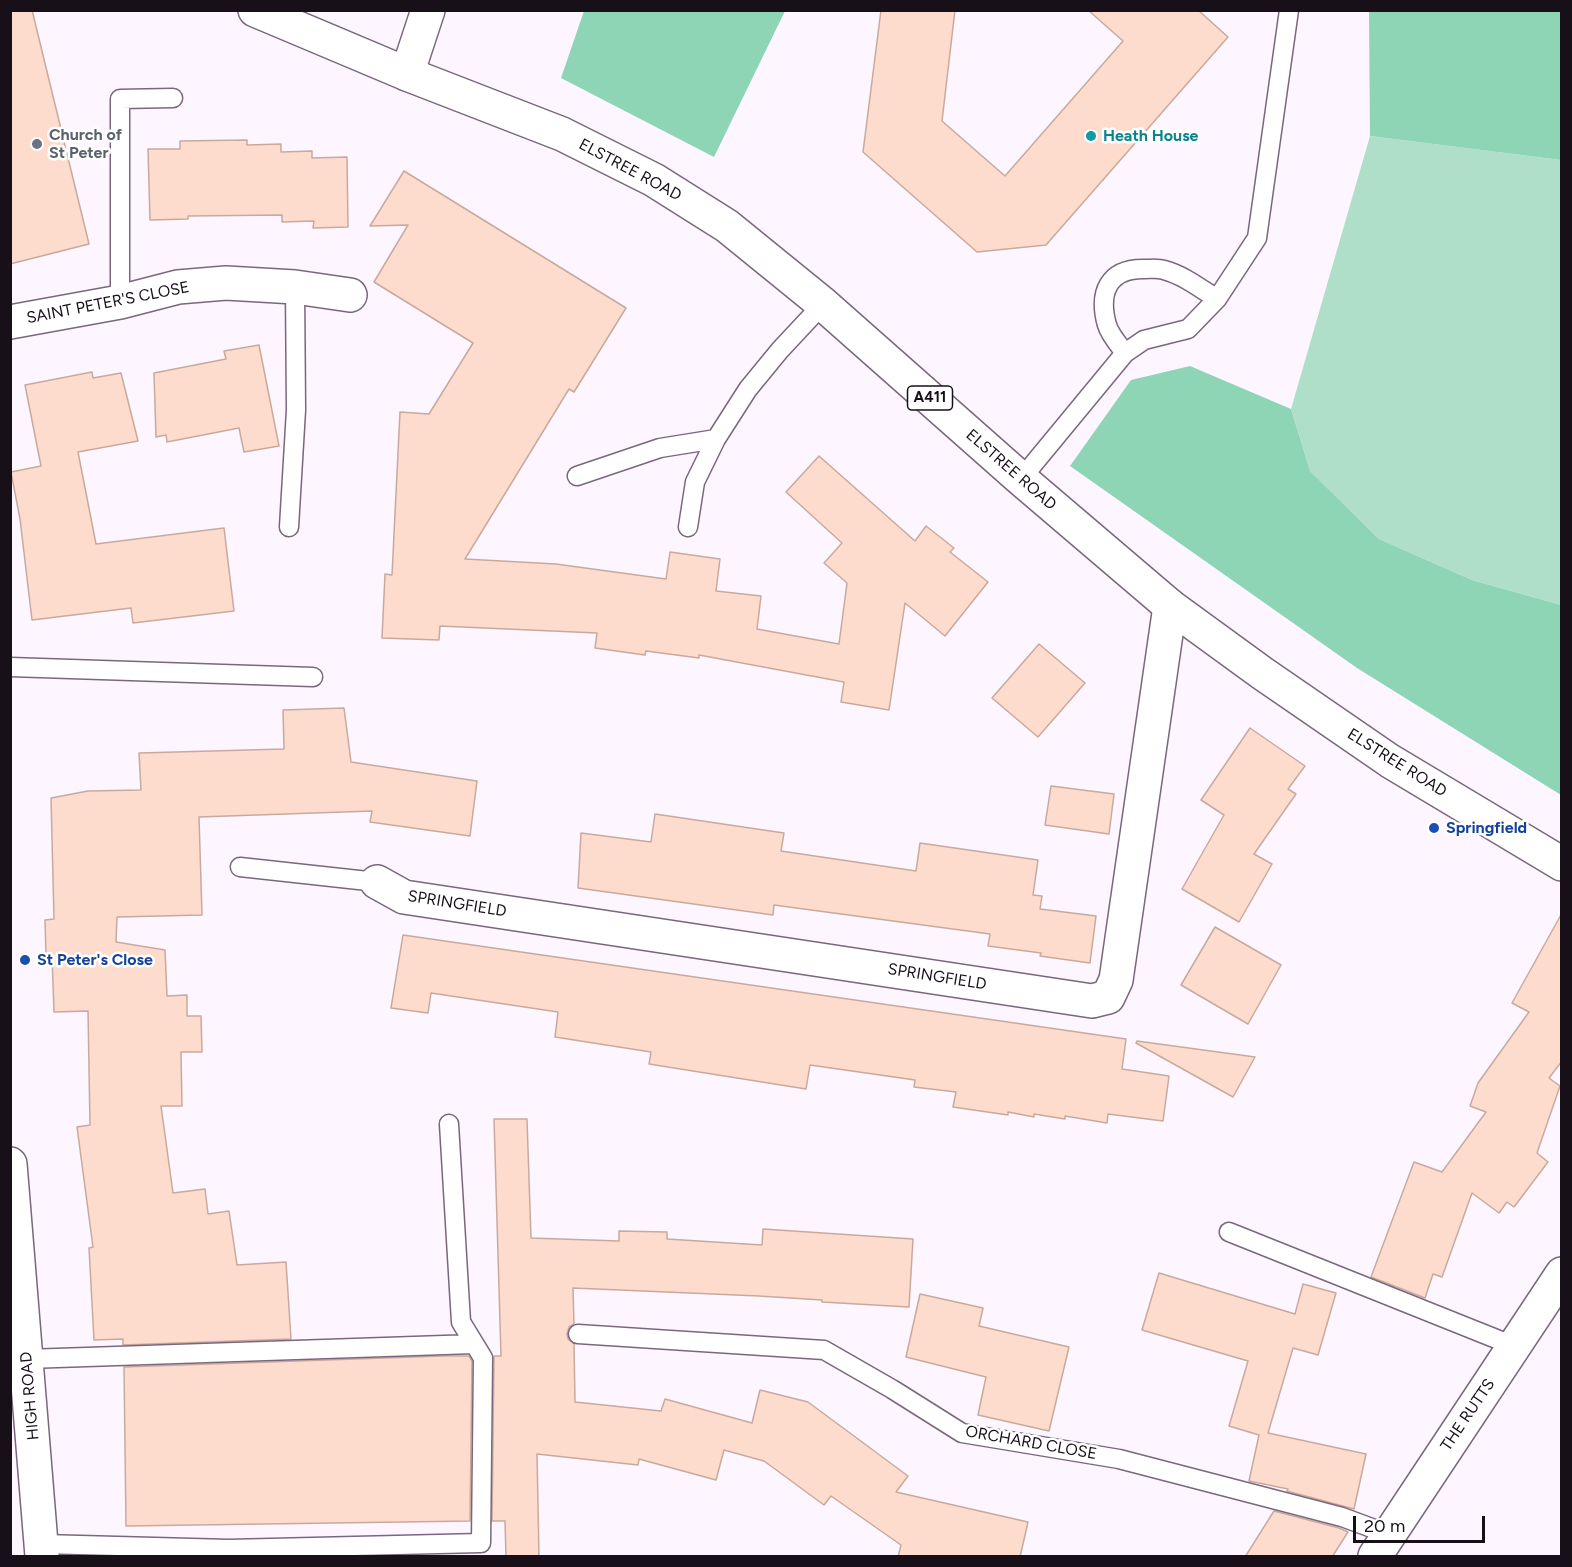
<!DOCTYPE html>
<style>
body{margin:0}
#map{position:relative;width:1572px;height:1567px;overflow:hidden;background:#fdf5ff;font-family:Figtree,sans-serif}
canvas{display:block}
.frame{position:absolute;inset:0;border:12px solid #171019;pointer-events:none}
.scale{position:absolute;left:1353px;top:1516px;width:132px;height:27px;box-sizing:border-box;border:3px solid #171019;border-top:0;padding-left:8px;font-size:18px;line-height:21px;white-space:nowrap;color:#171019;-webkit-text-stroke:4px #fff;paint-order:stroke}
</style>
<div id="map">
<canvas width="1572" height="1567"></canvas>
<div class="frame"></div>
<div class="scale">20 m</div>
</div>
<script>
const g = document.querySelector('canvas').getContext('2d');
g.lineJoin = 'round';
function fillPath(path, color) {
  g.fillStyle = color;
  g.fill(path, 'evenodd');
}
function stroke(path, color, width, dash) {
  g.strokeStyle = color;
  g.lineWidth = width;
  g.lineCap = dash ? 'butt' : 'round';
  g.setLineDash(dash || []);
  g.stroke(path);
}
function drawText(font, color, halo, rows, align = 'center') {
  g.font = font + ' Figtree,sans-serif';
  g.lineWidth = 5;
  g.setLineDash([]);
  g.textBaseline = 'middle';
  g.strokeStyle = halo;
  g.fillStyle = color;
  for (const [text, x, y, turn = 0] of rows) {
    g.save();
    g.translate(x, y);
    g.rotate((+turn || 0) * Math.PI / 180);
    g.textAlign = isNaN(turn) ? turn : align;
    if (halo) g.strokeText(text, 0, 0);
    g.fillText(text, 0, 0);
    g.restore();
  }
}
fillPath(new Path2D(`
 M1370 136 1561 160V605L1472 580 1379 539 1310 471 1291 409Z`), '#b0dfc9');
fillPath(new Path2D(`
 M584 11V10L785 11 714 157 561 78Z
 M1369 11H1561V160L1370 136Z
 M1190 366 1291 409 1310 471 1379 539 1472 580 1561 605V795L1357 668 1070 466 1131 380Z`), '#8dd5b5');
const building = new Path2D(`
 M10 10H32L89 244 10 264Z
 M881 10H955L942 121 1005 176 1123 41 1088 10H1198L1228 37 1046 245 977 252 863 152Z
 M247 140V145L281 144V152L312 151V158L347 157 348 227 313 228 314 221 282 222V215L188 216V219L150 220 148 149H180V141Z
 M404 171 626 308 574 392 569 389 465 559 556 564 666 579 670 552 720 559 716 591 761 596 757 629 839 644 847 583 824 563 842 543 786 492 819 456 915 541 926 526 954 548 950 552 988 582 945 636 905 603 889 710 841 702 844 682 699 655V658L646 651 645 655 595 648 597 633 440 626 439 640 382 638 385 574 392 575 400 412 429 414 473 343 374 282 408 225 370 226Z
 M259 345 279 446 244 452 239 428 167 442 166 435 156 437 154 373 226 359 224 351Z
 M92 372 93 378 121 373 138 441 78 452 96 544 224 528 234 611 133 623 131 608 32 620 20 519 11 472 41 466 25 385Z
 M1039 644 1085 683 1038 737 992 698Z
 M344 708 351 762 477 781 470 836 370 822 372 811 199 817 202 915 117 917 116 942 165 950 167 996 187 995V1016H201L202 1052H181L182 1106H161L173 1193 205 1189 208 1214 229 1211 237 1265 286 1262 291 1339 123 1345V1339L94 1340 89 1248 93 1247 77 1127 90 1125 88 1011 54 1012 52 955 46 956 45 920 54 919 51 798 88 791 141 790 139 753 284 749 283 710Z
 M1250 728 1305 766 1288 789 1296 794 1254 854 1272 864 1239 922 1182 889 1224 815 1201 800Z
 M1051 786 1114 794 1109 834 1045 825Z
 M655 814 784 833 781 851 916 871 920 843 1038 860 1033 895 1042 896 1040 909 1096 916 1090 963 1040 956 1041 953 988 946 990 934 774 905 773 915 578 888 581 833 651 842Z
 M1562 913V1061L1549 1078 1560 1086 1537 1153 1548 1162 1514 1207 1507 1202 1499 1213 1472 1193 1442 1277 1433 1274 1425 1298 1371 1277 1414 1162 1442 1172 1486 1112 1470 1106 1478 1083 1529 1012 1512 1003Z
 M1215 927 1281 965 1248 1024 1181 985Z
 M403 935 1126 1039 1122 1069 1169 1076 1163 1121 1108 1114 1107 1123 1065 1116V1119L1034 1114V1117L1008 1112V1115L953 1107 956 1092 914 1087 915 1080 810 1065 806 1089 649 1064 651 1052 555 1037 558 1012 431 993 428 1013 391 1008Z
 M1137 1041 1255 1057 1233 1097 1136 1043Z
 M494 1119H527L531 1238 619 1241V1231L667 1232V1239L762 1245 763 1229 913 1239 909 1307 822 1302V1300L759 1296 573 1288 574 1324 569 1327 567 1334 568 1339 574 1344 575 1402 661 1411 665 1399 752 1423 760 1390 808 1402 908 1476 896 1492 1028 1522 1020 1557H898L901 1545 831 1496 824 1505 764 1461 724 1450 716 1480 639 1459 638 1465 537 1454 539 1557H506L505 1521H492L494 1356H501Z
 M1159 1273 1295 1314 1303 1284 1336 1293 1318 1355 1293 1348 1268 1433 1366 1454 1354 1509 1287 1491 1288 1489 1249 1481 1259 1435 1229 1426 1248 1361 1142 1330Z
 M920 1294 983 1308 979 1326 1069 1347 1049 1431 978 1415 986 1377 906 1357Z
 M442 1356H469L472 1361 470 1521 126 1526 124 1367Z
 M1274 1511 1339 1528 1348 1532 1332 1557H1245Z`);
fillPath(building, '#fddcce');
stroke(building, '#c8aa9c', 1.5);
const lane = new Path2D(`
 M120 302V99L173 98
 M1125 353C1119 345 1110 335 1107 325 1098 293 1108 268 1145 269 1151 269 1158 268 1164 270 1183 275 1200 288 1217 299
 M577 476 660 448 716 439
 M1021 479 1125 353 1144 340 1188 329 1217 299 1257 238 1289 10
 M289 527 296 410 295 287
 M688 527 695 482 716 439 748 389 780 350 823 304
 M10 667 313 677
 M240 867 377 882
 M1229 1232 1514 1346
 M578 1334 824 1350 892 1389 962 1433 1119 1459 1342 1517 1388 1534
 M27 1359 474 1344
 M42 1544 229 1549 481 1543 483 1358 461 1322 449 1124`);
const street = new Path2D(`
 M407 74 428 10
 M10 322 120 302 178 287 226 283 295 287 350 295
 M377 882 404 897 1092 1001 1108 997 1116 980 1170 606`);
const secondary = new Path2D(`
 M1375 1556 1562 1274`);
const primary = new Path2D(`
 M255 10 407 74 562 134 654 180 727 226 823 304 1021 479 1170 606 1262 673 1390 761 1562 864
 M10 1164 42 1556`);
stroke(lane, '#7a677d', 21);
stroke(street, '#7a677d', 36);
stroke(secondary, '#7a677d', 36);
stroke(primary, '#7a677d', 36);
stroke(lane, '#fff', 18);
stroke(street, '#fff', 33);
stroke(secondary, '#fff', 33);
stroke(primary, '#fff', 33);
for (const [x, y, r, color] of [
 [1091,136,6,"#0f9aa8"],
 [37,144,6,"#6b7280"],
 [1434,828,6,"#1a4fb4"],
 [25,960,6,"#1a4fb4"]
]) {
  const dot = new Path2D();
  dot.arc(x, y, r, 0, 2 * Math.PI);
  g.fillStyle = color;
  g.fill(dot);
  stroke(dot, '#fff', 2);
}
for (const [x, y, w] of [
 [930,398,45]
]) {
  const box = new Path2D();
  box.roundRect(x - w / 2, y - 12, w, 24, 4.5);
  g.fillStyle = '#fff';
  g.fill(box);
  stroke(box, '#171019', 1.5);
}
drawText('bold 15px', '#171019', null, [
 ["A411",930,398]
]);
drawText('bold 16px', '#5b616d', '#fff', [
 ["Church of",49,135],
 ["St Peter",49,153]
], 'left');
drawText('bold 16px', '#0d838f', '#fff', [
 ["Heath House",1103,136]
], 'left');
drawText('16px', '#171019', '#fff', [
 ["ELSTREE ROAD",630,170,28],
 ["SAINT PETER'S CLOSE",108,303,-11],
 ["ELSTREE ROAD",1011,470,41],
 ["ELSTREE ROAD",1397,763,32],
 ["SPRINGFIELD",457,904,9],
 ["SPRINGFIELD",937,977,9],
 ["HIGH ROAD",30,1396,-95],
 ["THE RUTTS",1468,1415,-56],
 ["ORCHARD CLOSE",1031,1443,10]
]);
drawText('bold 16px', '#164399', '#fff', [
 ["Springfield",1446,828],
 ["St Peter's Close",37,960]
], 'left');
</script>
